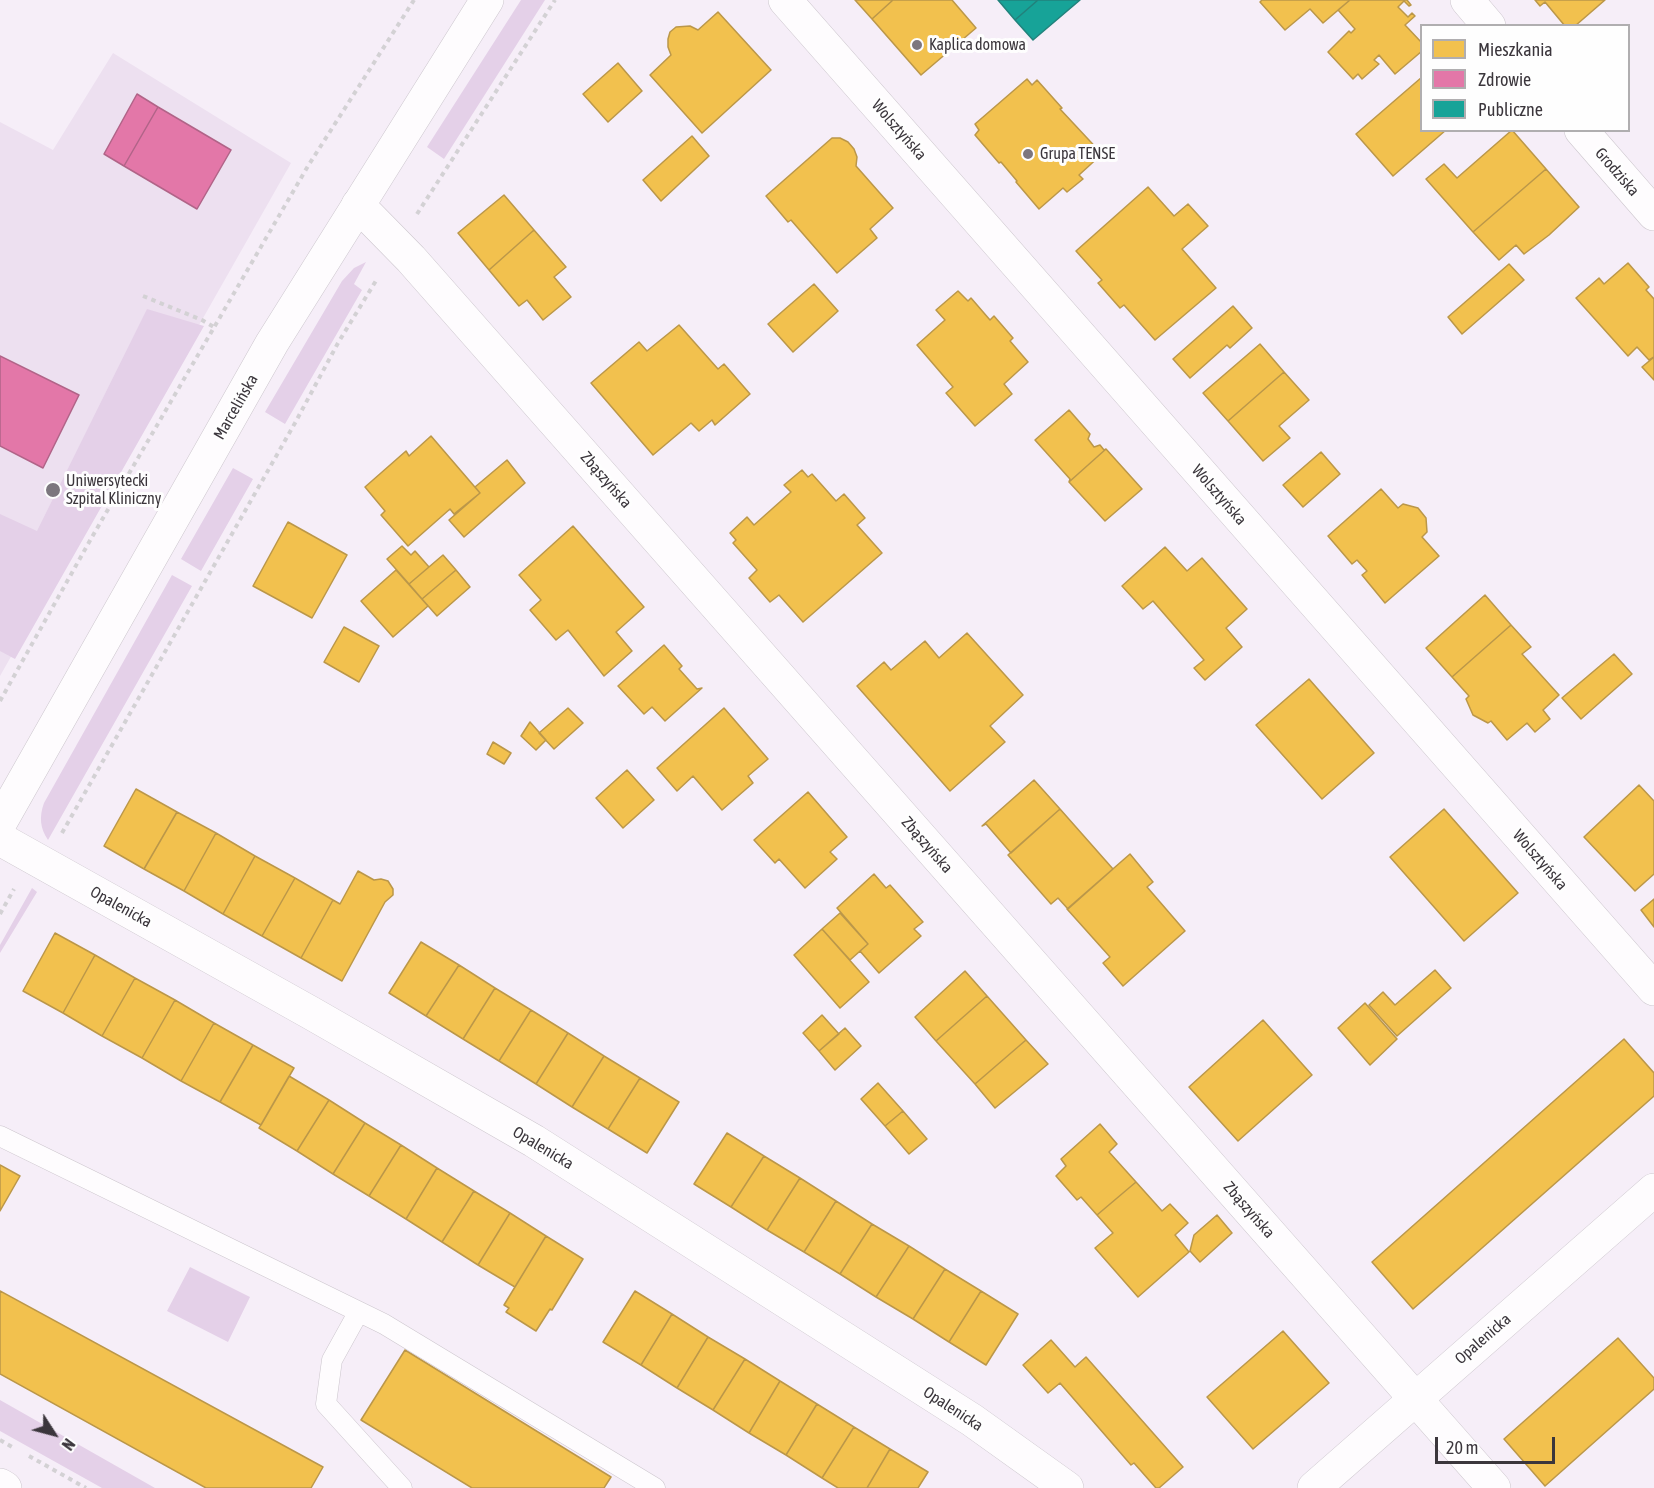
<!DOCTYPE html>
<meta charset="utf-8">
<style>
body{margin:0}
#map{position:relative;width:1654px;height:1488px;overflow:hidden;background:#f6eef8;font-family:"Asap Condensed",sans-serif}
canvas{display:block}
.legend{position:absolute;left:1420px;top:24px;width:210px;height:108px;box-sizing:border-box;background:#fefefe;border:2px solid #b0aeb0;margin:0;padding:8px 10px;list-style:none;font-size:18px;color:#3b363c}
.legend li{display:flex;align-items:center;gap:12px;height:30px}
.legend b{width:30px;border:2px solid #b0aeb0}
.north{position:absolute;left:24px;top:1404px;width:60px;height:60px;-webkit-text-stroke:4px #fefefe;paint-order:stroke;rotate:126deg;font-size:16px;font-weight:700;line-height:24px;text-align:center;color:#3b363c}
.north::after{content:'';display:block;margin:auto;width:21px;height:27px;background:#3b363c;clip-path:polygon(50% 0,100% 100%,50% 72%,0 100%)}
.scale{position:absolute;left:1435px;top:1437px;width:120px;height:27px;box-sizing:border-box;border:3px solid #3b363c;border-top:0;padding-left:8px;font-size:18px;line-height:21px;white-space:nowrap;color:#3b363c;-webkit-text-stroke:4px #fefefe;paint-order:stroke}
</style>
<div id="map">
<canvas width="1654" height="1488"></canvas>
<ul class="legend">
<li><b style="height:16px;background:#f2c14e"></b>Mieszkania</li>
<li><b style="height:16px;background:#e377a8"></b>Zdrowie</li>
<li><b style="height:16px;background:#17a398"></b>Publiczne</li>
</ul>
<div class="north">N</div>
<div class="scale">20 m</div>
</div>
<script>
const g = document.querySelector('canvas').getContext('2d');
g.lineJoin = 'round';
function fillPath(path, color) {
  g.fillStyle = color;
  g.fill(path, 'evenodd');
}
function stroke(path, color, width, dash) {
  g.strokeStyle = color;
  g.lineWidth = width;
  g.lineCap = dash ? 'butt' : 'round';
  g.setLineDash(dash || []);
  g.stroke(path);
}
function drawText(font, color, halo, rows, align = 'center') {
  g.font = font + ' "Asap Condensed",sans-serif';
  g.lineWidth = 6;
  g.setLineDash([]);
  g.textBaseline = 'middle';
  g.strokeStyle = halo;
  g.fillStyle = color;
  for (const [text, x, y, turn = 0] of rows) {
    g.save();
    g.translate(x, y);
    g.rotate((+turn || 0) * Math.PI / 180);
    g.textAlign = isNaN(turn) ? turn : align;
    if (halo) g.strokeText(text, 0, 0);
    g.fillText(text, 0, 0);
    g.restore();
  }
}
fillPath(new Path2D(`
 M113 53 291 163 0 676V122L53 150Z`), '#ede0f0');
fillPath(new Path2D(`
 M521 0H545L444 159 427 147Z
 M366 262 354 284 362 290 285 424 265 412 342 281 354 268Z
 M147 309 204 326 15 659 0 651V514L37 531Z
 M233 468 253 479 201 571 181 559Z
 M172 575 192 586 48 840C40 828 39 817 44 803Z
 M32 888 37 892 0 953V945Z
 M190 1267 250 1297 228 1342 167 1311Z
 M0 1400 155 1488H102L0 1431Z`), '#e4d0e8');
const homes = new Path2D(`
 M855 0H893L872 19Z
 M893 0H952L976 28 921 75 872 19Z
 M1262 0H1350L1323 23 1310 9 1285 30 1260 2Z
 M1350 0H1407L1411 5 1409 6 1404 1 1398 7 1408 17 1412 13 1415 16 1405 25 1422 43V51L1395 74 1379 55 1374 60 1379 64 1362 79 1358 74 1353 79 1328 52 1349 31 1351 33 1355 29 1338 10Z
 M1535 0H1605L1575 26H1565L1545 2 1540 6Z
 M718 12 771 70 702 133 650 75 671 55 668 47V39L670 32 676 27 690 26 698 30Z
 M618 63 642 91 608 122 583 94Z
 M1422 77V130H1446L1393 176 1356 134Z
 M1027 79 1032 85 1037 80 1062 108 1060 109 1102 154 1079 175 1083 179 1067 192 1063 188 1039 209 1016 182 1017 181 1001 162 999 163 975 135 979 130 975 124Z
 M1512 130 1546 169 1473 232 1426 179 1444 164 1457 178Z
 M692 136 709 156 661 201 643 180Z
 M832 138H840L848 142 854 149 857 157 856 166 893 208 870 229 877 238 837 273 791 220 788 222 766 196Z
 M1546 169 1579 207 1549 235 1524 254 1516 245 1499 260 1473 232Z
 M1148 187 1174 216 1188 204 1208 226 1182 249 1216 288 1155 340 1124 305 1120 308 1098 283 1102 280 1076 251Z
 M504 195 534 230 489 270 458 233Z
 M534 230 566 267 554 277 571 297 543 320 527 300 519 306 489 270Z
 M1628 263 1649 287 1646 290 1654 299V357L1649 360 1637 347 1628 356 1576 298 1599 278 1604 284Z
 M1509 264 1524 280 1462 334 1448 317Z
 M814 284 838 311 793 352 768 324Z
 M958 291 968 301 971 298 990 320 994 316 1013 338 1010 341 1028 362 1004 384 1012 394 975 426 946 393 953 387 917 345 945 320 936 310Z
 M1233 306 1252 328 1230 348 1227 345 1190 378 1173 359Z
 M679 325 718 369 724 364 750 394 715 425 712 420 699 431 691 423 653 455 591 383 639 342 647 351Z
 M1260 344 1284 372 1228 421 1203 393Z
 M1654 357V380L1642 367Z
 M1284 372 1309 400 1279 426 1290 438 1263 461 1228 421Z
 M1069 410 1090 434 1088 439 1094 447 1100 445 1104 450 1106 449 1069 482 1070 479 1035 440Z
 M431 436 480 493 454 514 450 509 408 546 381 515 385 511 365 487 406 451 409 456Z
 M1106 449 1142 489 1105 521 1069 482Z
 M1321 452 1340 474 1303 507 1283 485Z
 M507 460 525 483 464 537 449 520 480 493 475 487Z
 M802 470 808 477 812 474 836 501 844 494 865 518 857 525 882 553 803 622 779 595 770 602 749 578 757 570 733 543 736 540 730 533 747 517 754 525 791 492 784 485Z
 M1381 489 1398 508 1403 504 1418 508 1426 518 1427 532 1422 537 1439 556 1385 603 1362 575 1367 571 1357 560 1352 564 1328 536Z
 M288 522 347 555 312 618 253 586Z
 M573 526 644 607 616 632 632 651 604 676 568 630 556 640 530 610 541 600 519 575Z
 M402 546 411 555 415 551 429 567 409 584 387 559Z
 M1165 547 1187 571 1202 558 1247 609 1226 628 1242 647 1205 680 1194 668 1204 660 1153 601 1143 609 1122 586Z
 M443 555 456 570 422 599 409 584Z
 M396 570 428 606 393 637 361 601Z
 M456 570 470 587 437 616 422 599Z
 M1485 595 1511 625 1452 677 1426 648Z
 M1511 625 1531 647 1522 654 1559 695 1543 710 1550 719 1535 732 1527 723 1507 740 1491 721 1488 723 1473 715 1466 699 1469 696 1452 677Z
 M344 627 379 646 359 682 324 662Z
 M967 633 1023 695 990 726 1005 742 950 791 857 686 884 662 891 670 925 641 939 658Z
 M664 645 682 666 679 669 697 689 702 688 665 721 652 707 644 714 618 686Z
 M1614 654 1632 674 1581 719 1562 698Z
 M1309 679 1374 753 1322 799 1256 725Z
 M568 708 583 723 554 749 539 733Z
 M724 708 768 759 748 776 753 783 722 810 693 776 677 791 657 768Z
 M530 722 546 740 536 750 521 736Z
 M493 742 511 753 504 764 487 754Z
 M627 770 654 800 623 828 596 798Z
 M1034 780 1060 809 1011 853 986 824 982 826Z
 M1639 785 1654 801V874L1635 891 1584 837Z
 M136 789 177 812 144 869 104 846Z
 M808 792 847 837 830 852 837 859 805 888 779 859 775 863 754 840Z
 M1060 809 1113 869 1068 909 1058 898 1051 904 1008 855Z
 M1444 809 1518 893 1464 941 1390 857Z
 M177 812 216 833 184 891 144 869Z
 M216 833 255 856 223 914 184 891Z
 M1130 854 1153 882 1147 887 1185 931 1123 986 1103 963 1110 957 1067 909Z
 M255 856 295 878 262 936 223 914Z
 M358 871 374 880 381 879 388 881 393 889V895L385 902 342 981 301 958 333 900 340 904Z
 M874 874 886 888 890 885 923 922 914 929 921 936 879 973 860 951 868 944 837 908Z
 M295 878 333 900 301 958 262 936Z
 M1654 899V927L1641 910Z
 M840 913 868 944 850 960 822 929Z
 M822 929 869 982 840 1008 794 955Z
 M55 933 95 955 63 1013 23 991Z
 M421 942 459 965 426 1016 389 993Z
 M95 955 135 978 102 1036 63 1013Z
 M459 965 495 988 463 1039 426 1016Z
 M1435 970 1451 988 1397 1036 1369 1005 1383 992 1395 1005Z
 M965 971 987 996 936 1041 915 1017Z
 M135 978 175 1000 142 1058 102 1036Z
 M495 988 531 1010 499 1061 463 1039Z
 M987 996 1026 1040 975 1084 936 1041Z
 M175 1000 214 1023 181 1081 142 1058Z
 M1365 1003 1397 1039 1370 1065 1338 1028Z
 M531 1010 568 1033 536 1084 499 1061Z
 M822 1015 839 1034 819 1051 803 1033Z
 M1263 1020 1312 1075 1238 1141 1189 1087Z
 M214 1023 253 1045 220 1102 181 1081Z
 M845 1028 861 1046 835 1070 819 1051Z
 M568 1033 604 1056 572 1107 536 1084Z
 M1624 1039 1654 1073V1096L1413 1309 1372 1262Z
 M1026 1040 1048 1064 995 1108 975 1084Z
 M253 1045 294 1068 261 1125 220 1102Z
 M604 1056 640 1078 608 1129 572 1107Z
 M289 1076 329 1100 297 1151 259 1128Z
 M640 1078 679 1102 647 1153 608 1129Z
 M878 1083 903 1111 885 1126 861 1099Z
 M329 1100 365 1123 333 1174 297 1151Z
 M903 1111 927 1139 909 1154 885 1126Z
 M365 1123 401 1145 369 1196 333 1174Z
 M1100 1124 1117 1144 1109 1152 1136 1182 1097 1215 1081 1197 1077 1200 1056 1176 1066 1166 1061 1159Z
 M727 1133 764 1156 731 1207 694 1184Z
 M401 1145 437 1168 406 1219 369 1196Z
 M764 1156 800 1178 767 1230 731 1207Z
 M0 1165 20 1176 0 1211Z
 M437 1168 474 1191 442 1242 406 1219Z
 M800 1178 836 1201 804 1252 767 1230Z
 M1136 1182 1162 1211 1170 1204 1188 1223 1175 1235 1189 1252 1138 1297 1095 1248 1113 1233 1097 1215Z
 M474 1191 510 1213 478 1265 442 1242Z
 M836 1201 872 1224 840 1274 804 1252Z
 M510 1213 546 1236 515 1287 478 1265Z
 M1217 1215 1232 1233 1200 1262 1190 1251 1194 1235Z
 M872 1224 909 1246 876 1297 840 1274Z
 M546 1236 583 1259 552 1310 550 1309 536 1331 506 1312 509 1308 504 1305Z
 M909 1246 945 1269 913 1319 876 1297Z
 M945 1269 981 1291 949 1342 913 1319Z
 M0 1291 323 1467 311 1488H206L0 1374Z
 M635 1291 672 1314 641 1365 603 1342Z
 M981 1291 1018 1314 986 1365 949 1342Z
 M672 1314 708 1337 677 1388 641 1365Z
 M1283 1331 1329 1383 1253 1449 1207 1397Z
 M708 1337 745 1359 713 1410 677 1388Z
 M1618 1338 1654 1378V1389L1545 1486 1504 1439Z
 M1051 1340 1075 1367 1086 1357 1183 1467 1159 1488H1156L1134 1463 1131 1465 1060 1383 1048 1393 1023 1365Z
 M405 1350 611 1477 604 1488H472L361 1420Z
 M745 1359 780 1381 749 1433 713 1410Z
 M780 1381 817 1404 786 1455 749 1433Z
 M817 1404 854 1427 822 1478 786 1455Z
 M854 1427 890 1449 867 1488H838L822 1478Z
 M890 1449 928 1472 918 1488H867Z`);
fillPath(homes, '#f2c14e');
stroke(homes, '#bb9749', 1.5);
const health = new Path2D(`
 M137 94 158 107 124 166 104 154Z
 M158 107 231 150 197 209 124 166Z
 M0 356 79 395 43 468 0 446Z`);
fillPath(health, '#e377a8');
stroke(health, '#b16488', 1.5);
const public = new Path2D(`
 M998 0H1038L1015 20Z
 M1038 0H1080L1033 40 1015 20Z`);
fillPath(public, '#17a398');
stroke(public, '#22827c', 1.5);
const lane = new Path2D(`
 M0 1136 384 1324 655 1488
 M358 1313 332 1360 326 1404 402 1488`);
const street = new Path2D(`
 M785 0 1654 989
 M1467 0 1489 26
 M1581 130 1654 214
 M358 205 411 259 1494 1488
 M0 839 311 1013 534 1141 972 1420 1067 1488
 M1314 1488 1654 1190`);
const secondary = new Path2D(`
 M0 823 272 343 487 0
 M0 1485 5 1488`);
stroke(lane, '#ccc6cd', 21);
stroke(street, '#ccc6cd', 34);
stroke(secondary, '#ccc6cd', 34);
stroke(new Path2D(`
 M417 214 555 0
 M143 296 202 320 214 327
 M0 701 92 537 308 166 414 0
 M62 833 295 423 338 343 377 279
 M0 914 14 889
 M0 1440 14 1448
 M29 1456 86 1488`), '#d3d1d4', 4, [4.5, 4.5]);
stroke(lane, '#fefcfe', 20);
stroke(street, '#fefcfe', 33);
stroke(secondary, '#fefcfe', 33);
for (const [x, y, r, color] of [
 [917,45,6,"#7c767e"],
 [1028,154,6,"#7c767e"],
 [53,490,8,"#7c767e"]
]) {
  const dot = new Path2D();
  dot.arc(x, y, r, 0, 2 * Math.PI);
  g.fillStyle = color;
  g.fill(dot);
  stroke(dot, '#fefefe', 2);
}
drawText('16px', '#3b363c', '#fefefe', [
 ["Kaplica domowa",929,45],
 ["Grupa TENSE",1040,154],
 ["Uniwersytecki",66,481],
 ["Szpital Kliniczny",66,499]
], 'left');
drawText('16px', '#3b363c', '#fefefe', [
 ["Wolsztyńska",899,130,49],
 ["Grodziska",1617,172,49],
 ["Marcelińska",236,407,-60],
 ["Zbąszyńska",606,480,49],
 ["Wolsztyńska",1219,495,49],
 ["Zbąszyńska",927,845,49],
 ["Wolsztyńska",1540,860,49],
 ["Opalenicka",121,907,29],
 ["Opalenicka",543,1148,31],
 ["Zbąszyńska",1249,1210,49],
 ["Opalenicka",1483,1339,-41],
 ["Opalenicka",953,1409,33]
]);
</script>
